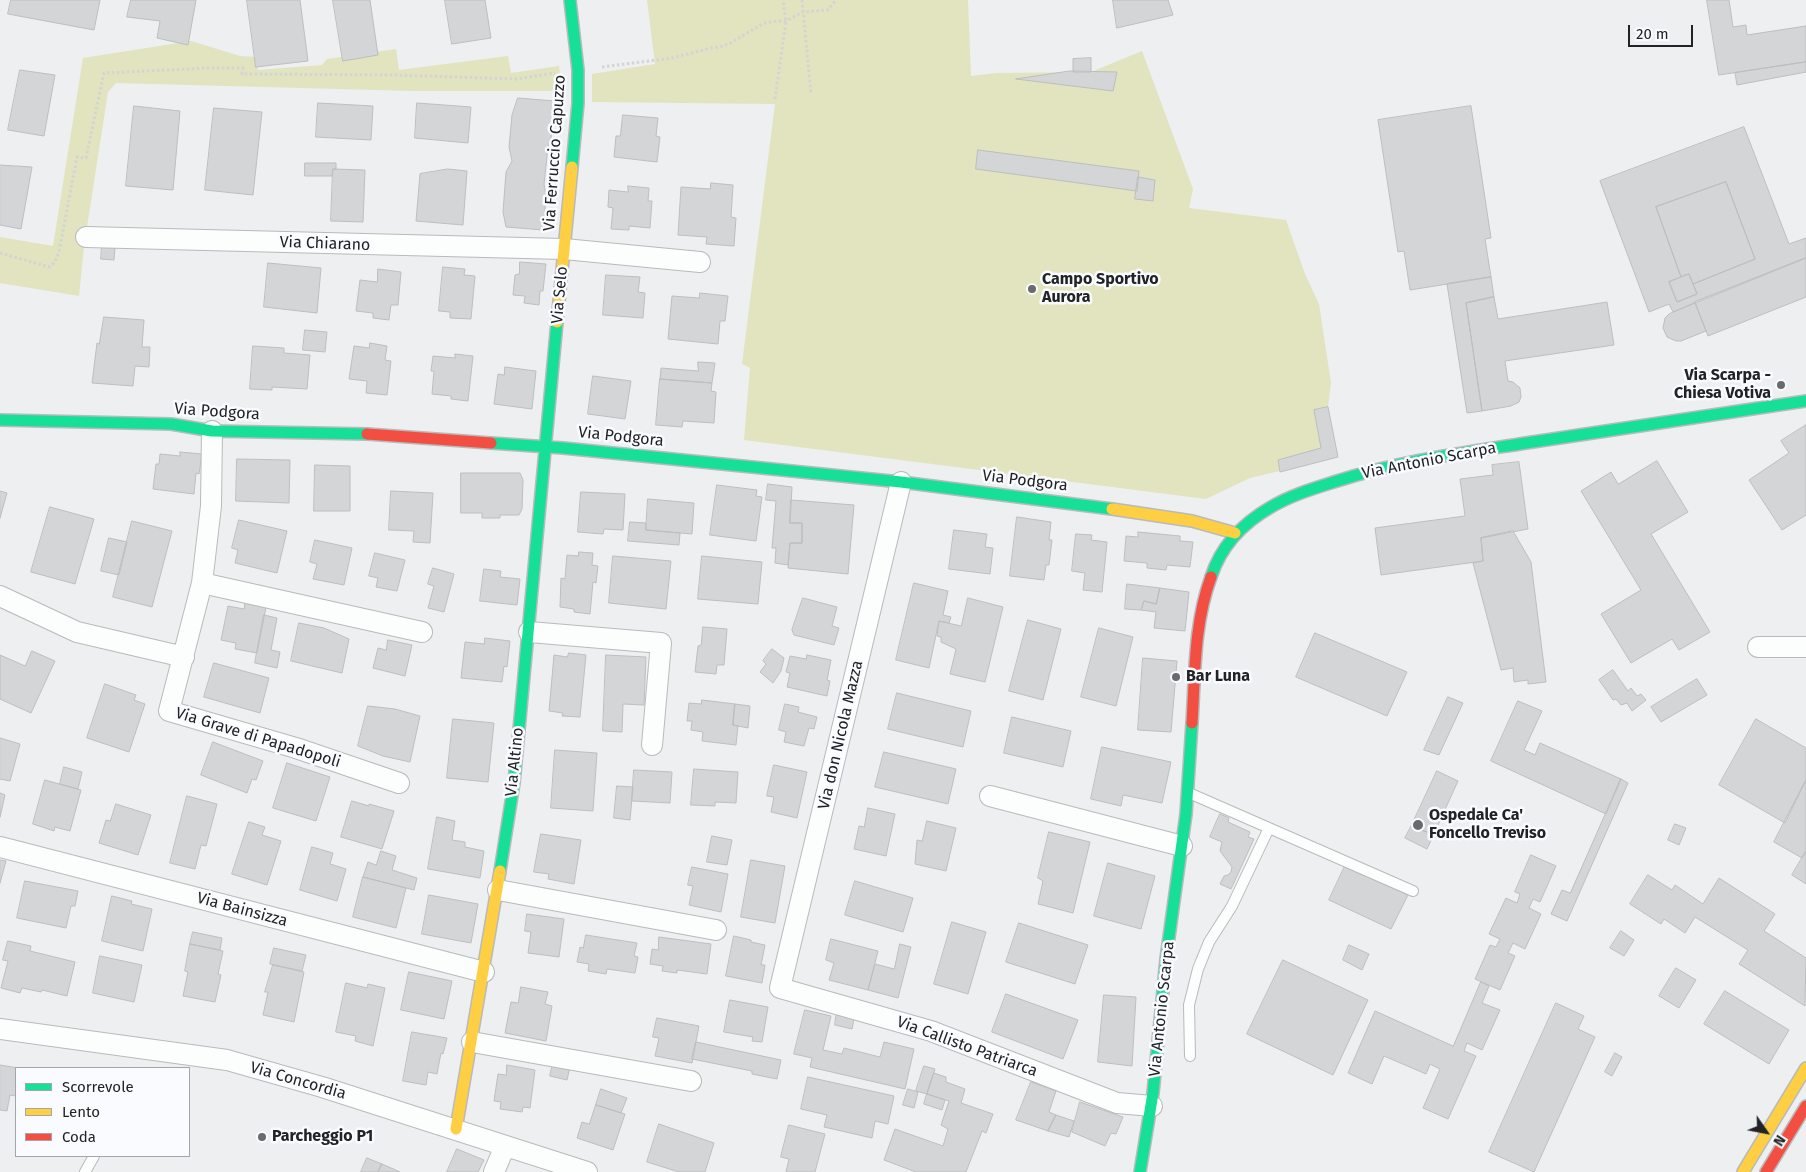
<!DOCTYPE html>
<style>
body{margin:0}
#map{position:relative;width:1806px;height:1172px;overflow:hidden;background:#edeff1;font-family:"Fira Sans",sans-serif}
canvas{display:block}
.legend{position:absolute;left:15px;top:1067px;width:175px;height:90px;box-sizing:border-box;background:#fafbff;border:1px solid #a4a5a8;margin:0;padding:6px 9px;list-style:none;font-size:15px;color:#222325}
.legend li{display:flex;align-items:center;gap:10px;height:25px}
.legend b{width:25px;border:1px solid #a4a5a8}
.north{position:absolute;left:1741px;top:1107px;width:50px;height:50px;-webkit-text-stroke:4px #fafbff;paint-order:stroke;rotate:123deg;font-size:14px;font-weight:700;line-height:20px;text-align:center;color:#222325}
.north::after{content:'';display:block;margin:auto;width:18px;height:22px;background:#222325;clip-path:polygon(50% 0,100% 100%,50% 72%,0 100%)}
.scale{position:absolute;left:1628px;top:25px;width:65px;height:22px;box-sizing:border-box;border:2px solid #222325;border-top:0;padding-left:6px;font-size:15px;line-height:18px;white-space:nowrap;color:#222325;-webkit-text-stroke:4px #fafbff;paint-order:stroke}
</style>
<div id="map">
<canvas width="1806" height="1172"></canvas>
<ul class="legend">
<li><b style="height:6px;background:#16e098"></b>Scorrevole</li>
<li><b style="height:6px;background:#ffcf43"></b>Lento</li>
<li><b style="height:6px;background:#f24e42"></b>Coda</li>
</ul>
<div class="north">N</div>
<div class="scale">20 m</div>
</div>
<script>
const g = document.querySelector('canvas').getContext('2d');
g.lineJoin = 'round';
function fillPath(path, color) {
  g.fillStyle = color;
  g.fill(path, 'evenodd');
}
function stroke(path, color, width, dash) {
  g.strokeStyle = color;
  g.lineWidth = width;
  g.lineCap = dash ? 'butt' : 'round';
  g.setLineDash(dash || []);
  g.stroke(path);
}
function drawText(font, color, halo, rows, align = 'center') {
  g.font = font + ' "Fira Sans",sans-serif';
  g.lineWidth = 5;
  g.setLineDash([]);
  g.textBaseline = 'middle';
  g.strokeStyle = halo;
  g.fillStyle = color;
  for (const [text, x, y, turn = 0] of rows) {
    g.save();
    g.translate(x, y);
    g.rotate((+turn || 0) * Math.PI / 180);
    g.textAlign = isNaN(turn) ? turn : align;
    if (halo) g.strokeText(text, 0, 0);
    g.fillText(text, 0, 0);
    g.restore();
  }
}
fillPath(new Path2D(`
 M647 0H968L971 76 997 73 1091 72 1142 51 1193 189 1189 208 1286 220 1305 274 1319 304 1331 383 1328 407 1338 457 1250 478 1206 499 744 440 750 368 742 364 775 104 592 102V74L655 64Z
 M191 41 240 56 256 57 258 70 322 65 327 59 396 49 399 70 508 56 511 73 559 66 562 91H413L116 83 108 92 84 246 79 296 0 283V237L53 246 83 58Z`), '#e1e4be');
const building = new Path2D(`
 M11 0H100L94 30 8 14Z
 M131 0H196L188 45 157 38 160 21 127 17Z
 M247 0H300L308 61 256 67Z
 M333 0H370L378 55 343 61Z
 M445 0H485L491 38 452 44Z
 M1113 0H1168L1173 15 1117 28Z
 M1707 0H1729L1733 27 1746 25 1747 35 1806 26V62L1719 75Z
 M1091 58V72H1073V59Z
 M1806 62V72L1737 85 1735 73Z
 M20 70 55 75 44 136 8 130Z
 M1070 71 1117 72 1113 91 1016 79Z
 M518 98 555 101 553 131 548 147 544 184 546 198 543 230 506 227 503 212 506 172 512 161 509 147 512 115Z
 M318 103 373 106 371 140 316 137Z
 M417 103 471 107 468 143 415 138Z
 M134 106 180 111 173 190 126 186Z
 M1471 106 1491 238 1485 239 1491 277 1410 290 1404 251 1398 252 1378 120Z
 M214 108 262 112 253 195 205 190Z
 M623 115 658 118 656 136 660 137 657 162 614 157 616 136H620Z
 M1744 127 1789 244 1806 238V258L1673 312 1669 304 1649 312 1600 181ZM1726 182 1755 259 1693 284 1697 294 1677 302 1669 282 1681 277 1656 207Z
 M978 150 1139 171 1137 191 976 169Z
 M305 163H336V169H333L332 176H305Z
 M0 165 32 167 21 229 0 225Z
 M333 169 365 170 363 222 331 221Z
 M448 169 467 171 463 225 416 221 420 174Z
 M1138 177 1155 180 1153 201 1135 199Z
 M1726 182 1755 259 1693 284 1689 274 1681 277 1656 207Z
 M711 183 733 185 731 217 736 218 734 246 706 244 707 237 678 235 681 187 710 189Z
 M628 186 649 188 648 201H652L650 228 629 226V230L611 229 613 208 608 207 609 190 628 192Z
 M102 246 115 247 114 260 101 259Z
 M1806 258V297L1708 336 1695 302Z
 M520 262 546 264 543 291H540L539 305 524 303 525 296 513 295 515 275 519 274Z
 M268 263 321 268 317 313 264 307Z
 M443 267 465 269 464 275 475 276 471 319 450 318V312L439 311Z
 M378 269 401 272 398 305H391L389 320 373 318V313L356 311 360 280 377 282Z
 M1689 274 1697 294 1677 302 1669 282Z
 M606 275 640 277 638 292 645 293 643 318 603 315Z
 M1491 277 1494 297 1466 303 1482 411 1467 413 1447 284Z
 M700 293 728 296 725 321H720L718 344 668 339 672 296 699 298Z
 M1494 297 1498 319 1607 302 1614 345 1505 361 1508 381 1513 382 1520 388 1521 397 1519 402 1511 406 1482 411 1466 303Z
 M1695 303 1706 331 1681 341H1676L1667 337 1663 328 1665 318 1669 314Z
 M104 317 144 320 142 347H150L149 367 135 366 133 386 92 383 97 343 99 344Z
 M305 330 327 332 325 352 303 350Z
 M370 343 387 346 385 360 391 361 387 395 366 393 367 381 349 379 354 346 369 348Z
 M253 346 284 348V353L310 355 307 389 272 387V390L250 389Z
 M455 354 473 356 468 401 451 399V396L432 394 434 371H431L433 356 455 358Z
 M698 362 715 363 712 383 660 379 661 368 698 371Z
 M505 367 536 371 532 409 494 404 498 374 504 375Z
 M593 376 631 381 625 419 588 414Z
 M660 379 712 383 711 391 716 392 714 423 683 421 682 427 656 425Z
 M1328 407 1338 457 1280 472 1278 460 1321 448 1314 410Z
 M1806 425V515L1782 530 1749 480 1789 453 1781 441Z
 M180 452 202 454 199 474 196 473 194 494 153 489 156 464H159L160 454 180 456Z
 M237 459 290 460 289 503 236 501Z
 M1657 461 1688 512 1651 534 1710 632 1679 650 1672 639 1631 663 1601 614 1641 590 1581 491 1611 472 1618 484Z
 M1519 462 1528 529 1481 538 1483 561 1381 575 1375 528 1465 516 1460 479 1493 475 1492 465Z
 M315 465 350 466V511H314Z
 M461 473H520L523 480 522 509 519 515H500V518H482V513H461Z
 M768 484 792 487 790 523H802V543H790L788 565 775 563 776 548H772L776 501 766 500Z
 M717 485 757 490 756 496 762 497 756 541 710 535Z
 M0 491 7 493 0 518Z
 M391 491 433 493 430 543 413 542 414 531 389 530Z
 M581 492 625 494 623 530 604 529 603 534 578 532Z
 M648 499 694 503 692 534 646 530Z
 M791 500 854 505 848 574 788 568 790 543H802V523H790Z
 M50 507 94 519 75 584 31 572Z
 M1017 517 1051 522 1049 540H1052L1049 565H1046L1044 580 1010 576Z
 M239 520 287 531 277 573 235 563 238 550 232 548Z
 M132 521 172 531 152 607 113 597Z
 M630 522 646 523V530L680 533 679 545 628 541Z
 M954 530 987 534 985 547 993 548 990 574 949 569Z
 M1513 531 1531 562 1546 682 1528 684V680L1514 682 1513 668 1501 670 1473 563 1483 561 1481 538Z
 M1138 532 1180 536V541L1193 542 1190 567 1167 565 1166 570 1147 568V563L1124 561 1126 536 1138 537Z
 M1076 534 1092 535 1091 540 1107 542 1102 592 1083 590 1085 573 1072 571Z
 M109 538 127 542 119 575 101 571Z
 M315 540 352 548 344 585 313 579 317 564 310 562Z
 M579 552 593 553 592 565 598 566 596 583 593 582 590 614 574 612V609L560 607 561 578 565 579 567 555 578 556Z
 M375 553 405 560 397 591 376 587 378 578 369 576Z
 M613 556 671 561 666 609 609 603Z
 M702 556 762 562 758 604 698 599Z
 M433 568 454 574 444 612 428 608 434 586 428 584Z
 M484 569 501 571 500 577 520 579 517 605 480 601Z
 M914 583 948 591 943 615 951 617 949 623 939 621 929 668 896 660Z
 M1127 584 1160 588 1156 604 1144 601 1141 610 1125 609Z
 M1160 588 1189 592 1185 631 1154 628 1156 612 1141 610 1144 601 1156 604Z
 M803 598 837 607 832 626 839 628 834 645 794 635 792 630Z
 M968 598 1003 607 985 682 950 674 956 649 941 642V637L937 636 939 621 961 626Z
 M245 603 266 607 257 653 235 649 236 643 221 640 228 606 244 609Z
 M264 615 277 618 271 650 280 652 277 668 255 663Z
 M1028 620 1061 629 1043 700 1009 691Z
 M299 623 324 628 349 639 342 673 291 661Z
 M703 627 727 629 724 665H717L716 674 695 672 698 646 701 645Z
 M1099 628 1133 637 1116 706 1081 697Z
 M1315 633 1407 672 1387 716 1296 677Z
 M485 638 510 641 507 667 504 666 502 682 461 678 465 642 484 644Z
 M388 640 412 645 405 676 373 668 378 648 386 650Z
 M772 649 784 658 781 671 773 683 760 672 766 664 763 661Z
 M32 651 55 661 31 713 0 699V655L25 666Z
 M569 653 586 655 580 717 562 716 563 713 549 711 554 655 567 657Z
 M606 655 646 657 644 705 623 704 622 732 603 731Z
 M807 655 831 660 827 680 830 681 827 696 787 687 790 673 786 672 790 656 806 659Z
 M1143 658 1177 661 1171 732 1138 730Z
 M214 663 269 678 260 713 204 697Z
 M1613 670 1628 691 1631 688 1637 696 1641 694 1646 700 1632 711 1627 703 1621 705 1616 699 1613 700 1599 680Z
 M1697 679 1707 695 1661 722 1651 707Z
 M105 684 136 695 134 700 145 704 129 752 87 738Z
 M897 693 971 711 963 747 888 729Z
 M1448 697 1463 703 1439 755 1424 750Z
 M702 700 735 704 733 725 738 726 736 745 702 741 703 732 691 730 692 721H687L689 703 701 704Z
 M1518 701 1542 711 1524 750 1535 755 1540 743 1621 779 1606 814 1491 761Z
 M735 704 750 706 748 728 733 725Z
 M785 704 799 707 798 712 817 717 814 729 809 728 804 746 784 742 786 732 779 730Z
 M368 706 395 709 420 716 410 762 383 756 358 746Z
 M1012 717 1071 731 1063 767 1004 753Z
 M453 719 494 723 488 782 447 778Z
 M1756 719 1806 748V780L1785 823 1719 785Z
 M0 738 20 744 10 781 0 779Z
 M213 742 263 761 256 780 252 779 247 793 201 775Z
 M1102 747 1171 762 1162 803 1123 795 1121 806 1091 799Z
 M555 750 597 753 593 811 551 808Z
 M884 752 956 769 948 804 875 787Z
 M287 763 330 777 316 821 273 808Z
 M774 765 807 772 797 818 771 812 774 797 767 796Z
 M64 767 82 772 78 789 60 784Z
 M694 769 738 772 736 803 715 802V806L691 805Z
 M634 770 672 772 670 803 632 801Z
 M1437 771 1458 781 1434 834 1411 827Z
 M1621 779 1628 783 1567 921 1551 914 1562 890 1570 893Z
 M45 780 81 790 70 831 55 827 54 831 33 824Z
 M1806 780V851L1802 858 1774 842Z
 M617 786 633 787 630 820 614 818Z
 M0 793 5 795 0 817Z
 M187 796 217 804 206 846 201 845 195 869 170 863Z
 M352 801 369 806V804L394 811 382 849 341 837Z
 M116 804 151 815 138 855 99 843 106 820 110 821Z
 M868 808 895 814 886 856 854 849 859 826 864 827Z
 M1220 814 1229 818 1228 822 1250 832 1248 837 1254 839 1231 889 1220 884 1224 876 1228 875 1231 872 1232 867 1220 851 1222 842 1210 837Z
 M437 817 455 821 452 840 465 842V847L484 851 480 878 428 869Z
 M927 821 956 828 946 871 915 864 917 840 922 841Z
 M249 822 265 827 262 835 281 841 267 885 232 874Z
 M1675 824 1686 828 1679 845 1668 840Z
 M1411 827 1434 834 1427 849 1405 838Z
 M1049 832 1090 842 1073 913 1038 904 1043 881 1038 878Z
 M541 834 581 840 574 884 548 879 549 874 534 872Z
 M712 836 732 840 727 865 707 862Z
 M312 847 333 853 330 864 346 869 337 901 300 890Z
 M381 851 396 856 392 870 417 878 414 890 363 877 368 862 376 865Z
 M1806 851V884L1792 875Z
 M1531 855 1556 866 1540 902 1533 899 1529 908 1541 914 1525 949 1513 943 1508 953 1515 956 1500 990 1475 979 1490 945 1496 947 1500 939 1489 934 1506 898 1517 903 1520 894 1515 892Z
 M0 860 6 861 0 883Z
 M751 860 785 866 775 923 741 917Z
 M1108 863 1155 876 1141 929 1094 916Z
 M1345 866 1408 895 1391 929 1329 900Z
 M692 867 728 874 721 912 689 905 693 886 688 885Z
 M1648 875 1672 890 1675 885 1703 904 1719 878 1775 914 1764 931 1806 958 1805 1006 1739 964 1748 950 1695 917 1685 933 1664 919 1661 924 1630 904Z
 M363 877 406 888 396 928 353 917Z
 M25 881 78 891 75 906H71L66 928 17 918Z
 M855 881 913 898 903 932 845 915Z
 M429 895 478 904 471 943 422 934Z
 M112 896 132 901 131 904 152 909 143 951 102 941Z
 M527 914 564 919 559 957 528 953 531 932 525 931Z
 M952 922 986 932 968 994 934 984Z
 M1019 923 1088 945 1075 984 1006 962Z
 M1621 931 1634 940 1624 956 1610 948Z
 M193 932 222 938 220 950 190 944Z
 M586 935 637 943 634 956 638 957 635 973 607 969 606 974 588 971 589 964 577 962 580 947 583 948Z
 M734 936 751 940V942L765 945 761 965H765L762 983 726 976Z
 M659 937 711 944 707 974 677 970V973L662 971 663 966 650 964 652 949 658 950Z
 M831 939 878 951 868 990 829 980 834 963 826 960Z
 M8 941 31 946 30 951 75 962 67 996 42 990 41 992 22 988 20 993 1 988 8 961 3 960Z
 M190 944 223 951 218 974 221 975 215 1002 183 996 188 972 185 971Z
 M900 944 911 947 898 998 868 990 875 964 894 969Z
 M1349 945 1369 954 1362 970 1343 960Z
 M274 948 306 955 302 971 270 964Z
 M100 956 142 965 134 1002 93 993Z
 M1283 960 1368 1000 1333 1075 1247 1034Z
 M273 965 304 972 294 1022 263 1015 268 992H265Z
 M1676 968 1696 980 1679 1008 1659 996Z
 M409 972 452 981 444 1019 401 1010Z
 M1481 982 1489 986 1482 1003 1500 1010 1482 1050 1467 1043 1464 1051 1476 1056 1448 1119 1423 1108 1440 1069 1430 1064 1426 1074 1384 1056 1372 1084 1348 1073 1375 1011 1453 1046Z
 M346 983 367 988 368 984 385 988 373 1046 355 1041 356 1036 336 1032Z
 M521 987 548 992 545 1004 552 1006 546 1041 505 1033 511 1002 518 1003Z
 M1725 991 1789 1030 1769 1064 1704 1024Z
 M1006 994 1078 1020 1063 1059 992 1032Z
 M1104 995 1136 997 1132 1066 1098 1062Z
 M730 1000 768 1007 762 1042 752 1041 753 1037 724 1032Z
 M1556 1003 1584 1016 1578 1029 1595 1037 1534 1172 1489 1152Z
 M805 1010 831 1016 823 1050 842 1054 844 1048 880 1057 884 1042 914 1049 905 1089 810 1067 812 1058 794 1054Z
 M837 1010 855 1014 852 1029 835 1025Z
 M657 1018 699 1026 692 1063 655 1056 659 1038 653 1037Z
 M412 1032 447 1038 443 1054 441 1053 437 1074 428 1072 426 1085 403 1081Z
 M696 1042 781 1060 777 1079 752 1074V1071L692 1059Z
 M1615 1053 1622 1057 1612 1076 1605 1072Z
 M553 1063 570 1067 567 1080 550 1076Z
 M0 1065 18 1068H16V1096L10 1095 7 1111 0 1110Z
 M507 1065 535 1070 530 1108 523 1107 522 1112 500 1109 501 1102 494 1101 498 1074 506 1075Z
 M924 1066 935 1069 927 1094 916 1091Z
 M934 1073 946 1077V1082L965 1089 961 1103 993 1114 986 1133 982 1131 966 1172H916L884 1160 895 1129 943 1146 948 1129 941 1125 949 1101 927 1094Z
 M808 1077 894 1096 888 1124 875 1121 872 1138 824 1127 827 1115 801 1109Z
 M1031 1082 1056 1091 1049 1112 1056 1115 1048 1131 1016 1120Z
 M601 1089 627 1098 621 1113 596 1105Z
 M908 1089 918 1092 914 1108 903 1105Z
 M927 1094 945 1100 942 1110 924 1104Z
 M1080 1102 1123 1117 1116 1134 1111 1133 1105 1146 1072 1132Z
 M596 1105 625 1114 613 1150 577 1138 582 1122 589 1124Z
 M1056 1115 1074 1121 1069 1137 1048 1131Z
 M659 1124 714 1143 705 1172H679L647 1162Z
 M789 1125 825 1134 815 1172H786L789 1159 781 1157Z
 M457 1149 484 1160 478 1172H447Z
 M367 1158 382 1164 378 1172H361Z
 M382 1164 400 1172H378Z`);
fillPath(building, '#d3d5d6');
stroke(building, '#bdbec0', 1);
const lane = new Path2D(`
 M1189 793 1413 891
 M1190 1056 1189 1005 1198 969 1209 942 1232 906 1269 828
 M85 1172 94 1156`);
const street = new Path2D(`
 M86 237 564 249 700 262
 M212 431 211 506 202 583 169 711 296 748 399 783
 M901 482 780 988 931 1031 1117 1103 1152 1106
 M202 583 422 632
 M0 596 77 632 184 657
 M529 632 661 643 652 745
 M1758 647H1806
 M990 796 1182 846
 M0 847 484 972
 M498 890 716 930
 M0 1029 227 1060 322 1087 587 1172
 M472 1042 691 1081
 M494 1172 505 1146`);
const fast = new Path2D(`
 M570 0 578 70V103L572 167
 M0 420 171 424 212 431 367 434
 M491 443 563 448 901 482 1112 509
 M1211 577C1221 546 1243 523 1271 507 1291 495 1315 488 1337 481 1399 461 1462 453 1526 443 1619 429 1713 415 1806 401
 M500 871 514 783 557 322
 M1140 1172 1153 1093 1166 959 1186 814 1192 723`);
const slow = new Path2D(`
 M557 322 572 167
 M1112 509 1192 521 1235 533
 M456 1129 500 871
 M1743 1172 1806 1068`);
const jam = new Path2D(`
 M367 434 491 443
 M1192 723C1195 674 1194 623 1211 577
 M1766 1172 1806 1106`);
stroke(lane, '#b8babb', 12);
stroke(street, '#b8babb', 22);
stroke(fast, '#b8babb', 14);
stroke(slow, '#b8babb', 14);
stroke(jam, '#b8babb', 14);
stroke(new Path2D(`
 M802 0 811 93
 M602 67 672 58 711 48 719 47 729 44 764 23 778 21H786L803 12 828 10 836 0
 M775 99 786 21 783 0
 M0 253 49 267 54 263 59 252 77 157 86 158 104 73 209 68H243L242 74 395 75 516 79 555 73`), '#d4d4d4', 3, [2.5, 2.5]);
stroke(lane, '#fcfdfd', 10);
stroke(street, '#fcfdfd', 20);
stroke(fast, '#16e098', 11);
stroke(slow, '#ffcf43', 11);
stroke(jam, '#f24e42', 11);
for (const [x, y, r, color] of [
 [1032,289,5,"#696a6c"],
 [1781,385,5,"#696a6c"],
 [1176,677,5,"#696a6c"],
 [1418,825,6,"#696a6c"],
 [262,1137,5,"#696a6c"]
]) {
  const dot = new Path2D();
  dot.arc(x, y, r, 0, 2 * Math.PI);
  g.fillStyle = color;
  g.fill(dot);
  stroke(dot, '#fafbff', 2);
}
drawText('16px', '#222325', '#fafbff', [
 ["Via Ferruccio Capuzzo",555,153,-86],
 ["Via Chiarano",325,244,2],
 ["Via Selo",560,295,-85],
 ["Via Podgora",217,412,4],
 ["Via Podgora",621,437,6],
 ["Via Antonio Scarpa",1429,461,-11],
 ["Via Podgora",1025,481,7],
 ["Via don Nicola Mazza",841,735,-77],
 ["Via Grave di Papadopoli",258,738,17],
 ["Via Altino",515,762,-84],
 ["Via Bainsizza",242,910,15],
 ["Via Antonio Scarpa",1162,1009,-84],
 ["Via Callisto Patriarca",967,1047,20],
 ["Via Concordia",298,1081,16]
]);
drawText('bold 16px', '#222325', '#fafbff', [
 ["Campo Sportivo",1042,280],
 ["Aurora",1042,298],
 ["Via Scarpa -",1771,376,"right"],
 ["Chiesa Votiva",1771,394,"right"],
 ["Bar Luna",1186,677],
 ["Ospedale Ca'",1429,816],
 ["Foncello Treviso",1429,834],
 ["Parcheggio P1",272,1137]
], 'left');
</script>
